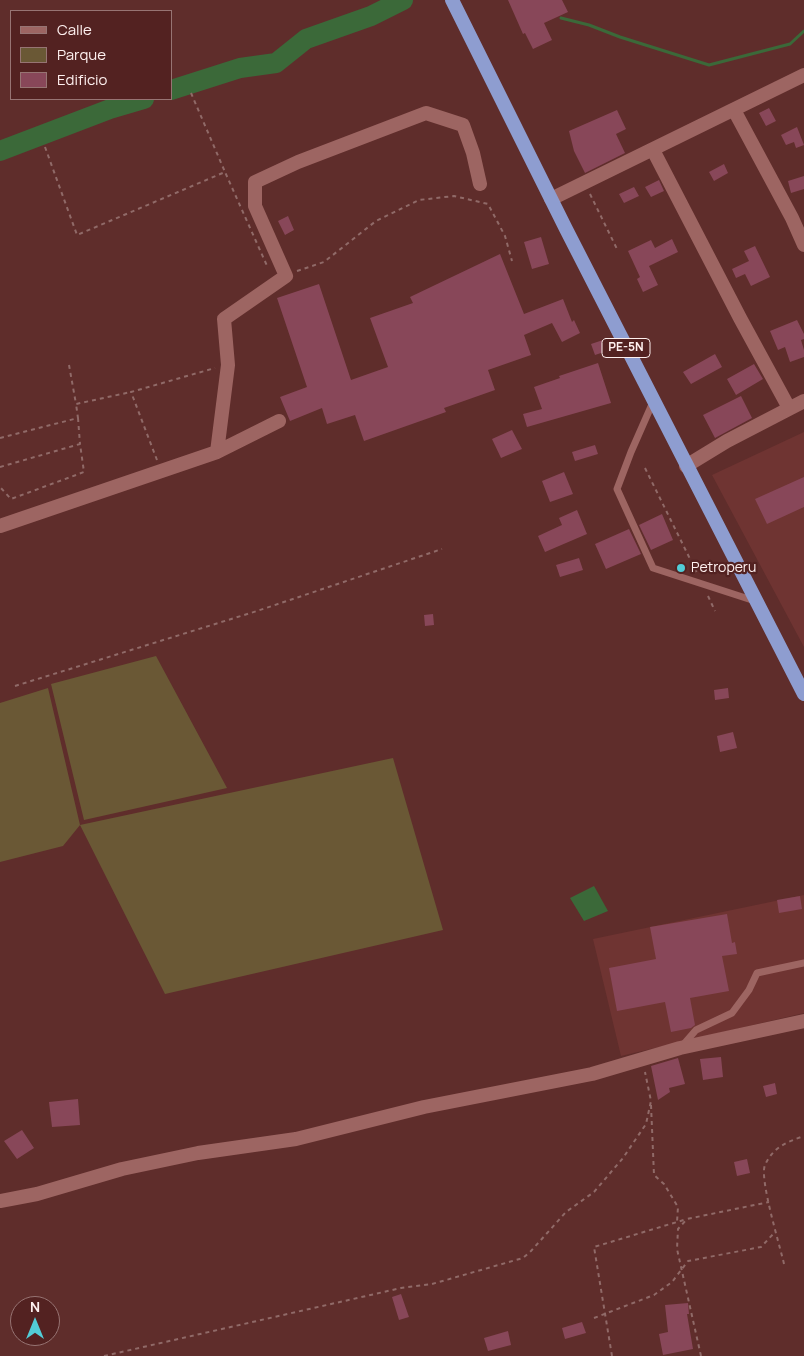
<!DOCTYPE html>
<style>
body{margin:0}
#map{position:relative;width:804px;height:1356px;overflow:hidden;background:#5f2d2b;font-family:Manrope,sans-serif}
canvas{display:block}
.legend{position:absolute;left:10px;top:10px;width:162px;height:90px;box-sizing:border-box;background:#532221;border:1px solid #977473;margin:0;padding:6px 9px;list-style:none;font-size:15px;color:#fef0ef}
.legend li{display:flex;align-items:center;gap:10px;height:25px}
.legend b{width:25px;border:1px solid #977473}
.north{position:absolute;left:10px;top:1296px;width:50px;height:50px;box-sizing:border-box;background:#532221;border:1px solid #977473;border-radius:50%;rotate:0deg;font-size:14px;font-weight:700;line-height:20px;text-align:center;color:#fef0ef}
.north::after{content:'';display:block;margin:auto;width:18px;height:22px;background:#52ccd6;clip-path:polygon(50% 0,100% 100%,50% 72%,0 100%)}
</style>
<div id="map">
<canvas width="804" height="1356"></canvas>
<ul class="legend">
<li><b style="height:6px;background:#9d6562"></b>Calle</li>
<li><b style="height:14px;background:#6a5835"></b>Parque</li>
<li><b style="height:14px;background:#884759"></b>Edificio</li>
</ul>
<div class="north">N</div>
</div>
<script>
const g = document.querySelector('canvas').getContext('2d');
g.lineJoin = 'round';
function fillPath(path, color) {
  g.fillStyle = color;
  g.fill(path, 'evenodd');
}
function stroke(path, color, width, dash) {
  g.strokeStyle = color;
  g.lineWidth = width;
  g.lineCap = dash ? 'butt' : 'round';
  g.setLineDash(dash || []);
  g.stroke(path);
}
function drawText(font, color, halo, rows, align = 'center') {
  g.font = font + ' Manrope,sans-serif';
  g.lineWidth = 4.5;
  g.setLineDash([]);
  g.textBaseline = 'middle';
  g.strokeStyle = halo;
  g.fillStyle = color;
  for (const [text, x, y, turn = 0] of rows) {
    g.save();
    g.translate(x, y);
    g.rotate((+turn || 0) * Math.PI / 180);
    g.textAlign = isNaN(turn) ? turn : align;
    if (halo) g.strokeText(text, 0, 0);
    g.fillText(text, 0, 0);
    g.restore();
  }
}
fillPath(new Path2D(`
 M804 432V647L712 475Z
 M804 895V1013L621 1056 593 939Z`), '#6f3432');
fillPath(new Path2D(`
 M156 656 227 788 84 820 51 684Z
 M48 688 80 825 393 758 443 930 165 994 80 825 63 846 0 862V703Z`), '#6a5835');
fillPath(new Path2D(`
 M594 886 608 911 584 921 570 898Z`), '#3b6939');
stroke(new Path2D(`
 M561 18 589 25 620 37 709 65 790 44 804 31`), '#3b6939', 3);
stroke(new Path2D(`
 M171 90 240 68 276 63 306 39 371 16 403 0
 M0 151 110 109 144 99`), '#3b6939', 20);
fillPath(new Path2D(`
 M508 0H562L568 12 544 23 552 40 533 49 525 33 523 34Z
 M769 108 776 121 766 126 759 113Z
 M617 110 626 129 616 134 625 153 585 173 574 151 569 131Z
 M797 127 804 145 796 148 794 142 786 145 781 135Z
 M724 164 728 173 714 181 709 172Z
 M804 176V189L791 193 788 181Z
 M659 180 664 191 651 197 645 187Z
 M634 187 639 196 624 203 619 194Z
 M288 216 294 230 285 235 278 221Z
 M541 237 549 264 532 269 524 242Z
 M672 239 678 252 649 266 658 285 643 292 637 279 640 277 628 251 651 240 655 248Z
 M755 246 770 277 751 286 745 274 736 278 732 269 749 261 744 251Z
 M500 254 524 314 563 299 572 322 574 320 580 333 562 342 552 323 524 335 531 355 488 370 495 390 444 408 446 412 364 441 355 415 327 424 322 408 290 421 280 397 307 387 277 298 319 284 351 380 388 367 370 318 413 303 410 297Z
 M797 320 804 334V339L801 340 804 350V357L790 362 785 347 778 350 770 331Z
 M606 339 610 350 595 355 591 344Z
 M715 354 722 367 691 384 683 372Z
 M598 363 611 403 527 427 523 414 542 409 534 387 560 378 559 376Z
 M754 364 763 379 736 395 727 379Z
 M741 396 752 418 715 438 703 415Z
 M512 430 522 449 501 458 492 439Z
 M595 445 598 454 575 461 572 452Z
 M564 472 573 494 550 502 542 481Z
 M804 477V507L767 524 755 499Z
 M577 510 587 534 545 552 538 536 562 525 559 518Z
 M662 514 673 540 651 550 639 525Z
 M629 529 641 554 606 569 595 544Z
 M579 558 583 570 560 577 556 565Z
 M433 614 434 625 425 626 424 615Z
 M728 688 729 698 715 700 714 690Z
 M733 732 737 748 720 752 717 736Z
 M800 896 802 909 779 913 777 900Z
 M727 914 732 943 735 942 737 954 722 956 729 991 690 998 695 1025 691 1028 671 1032 665 1002 617 1011 609 968 656 959 650 927Z
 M721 1057 723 1077 703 1080 700 1059Z
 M678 1058 685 1084 669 1088 670 1092 658 1100 651 1066Z
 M775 1083 777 1094 766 1097 763 1086Z
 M78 1099 80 1125 52 1127 49 1102Z
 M22 1130 34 1148 17 1159 4 1141Z
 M747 1159 750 1173 737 1176 734 1162Z
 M401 1294 409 1317 399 1320 392 1297Z
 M688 1303 689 1314H687L693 1349 663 1355 659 1334 668 1332 665 1305Z
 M582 1322 586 1333 565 1339 562 1328Z
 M508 1331 511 1345 488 1351 484 1338Z`), '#884759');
stroke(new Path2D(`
 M191 93 225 172
 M45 147 77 235 225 172 268 268
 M590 194 617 249
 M297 271 324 262 376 221 419 200 454 196 488 204 505 236 512 261
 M69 365 76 404 131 392
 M78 418 80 444
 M0 438 78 418 76 404
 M157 460 131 392 215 368
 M0 467 80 444 84 472 11 499 0 487
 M645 468 697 573
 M708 596 715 611
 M15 686 257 611 442 549
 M651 1105 654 1175 664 1184 678 1207 677 1222
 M784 1264C780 1246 759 1178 765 1165 773 1147 787 1142 804 1136
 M594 1318 654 1295 672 1282 688 1261 761 1247 776 1231
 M104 1356 401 1288 432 1284 523 1258 531 1251 566 1212 594 1192 623 1158 646 1124 651 1101 645 1072
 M612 1356 594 1247 687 1219
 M701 1356 677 1249 678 1229 687 1219 769 1202`), '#906a68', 2, [4, 4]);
stroke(new Path2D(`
 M653 402 631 452 617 489 653 568 755 601
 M683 1045 696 1030 732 1013 749 990 757 973 804 963`), '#9d6562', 7);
stroke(new Path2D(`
 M734 110 792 218 804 245
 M653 150 740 318 789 408
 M551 199 804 75
 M217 452 228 365 224 319 286 276 255 206V182L298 162 426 113 463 125 473 153 480 184
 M686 466 727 441 804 401
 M0 526 217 452 279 421
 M0 1201 37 1194 122 1169 198 1153 296 1139 424 1107 592 1074 680 1048 804 1021`), '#9d6562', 14);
stroke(new Path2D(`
 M452 0 566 229 804 694`), '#8e9dd0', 14);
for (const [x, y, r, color] of [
 [681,568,5,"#52ccd6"]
]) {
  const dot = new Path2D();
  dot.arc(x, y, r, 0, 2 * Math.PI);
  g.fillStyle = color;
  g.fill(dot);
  stroke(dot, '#532221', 2);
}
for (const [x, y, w] of [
 [626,348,48]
]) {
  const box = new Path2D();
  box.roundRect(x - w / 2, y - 9.5, w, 19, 4);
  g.fillStyle = '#532221';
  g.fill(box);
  stroke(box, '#fef0ef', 1);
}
drawText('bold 12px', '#fef0ef', null, [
 ["PE-5N",626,348]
]);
drawText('14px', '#fef0ef', '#532221', [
 ["Petroperu",691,568]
], 'left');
</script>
